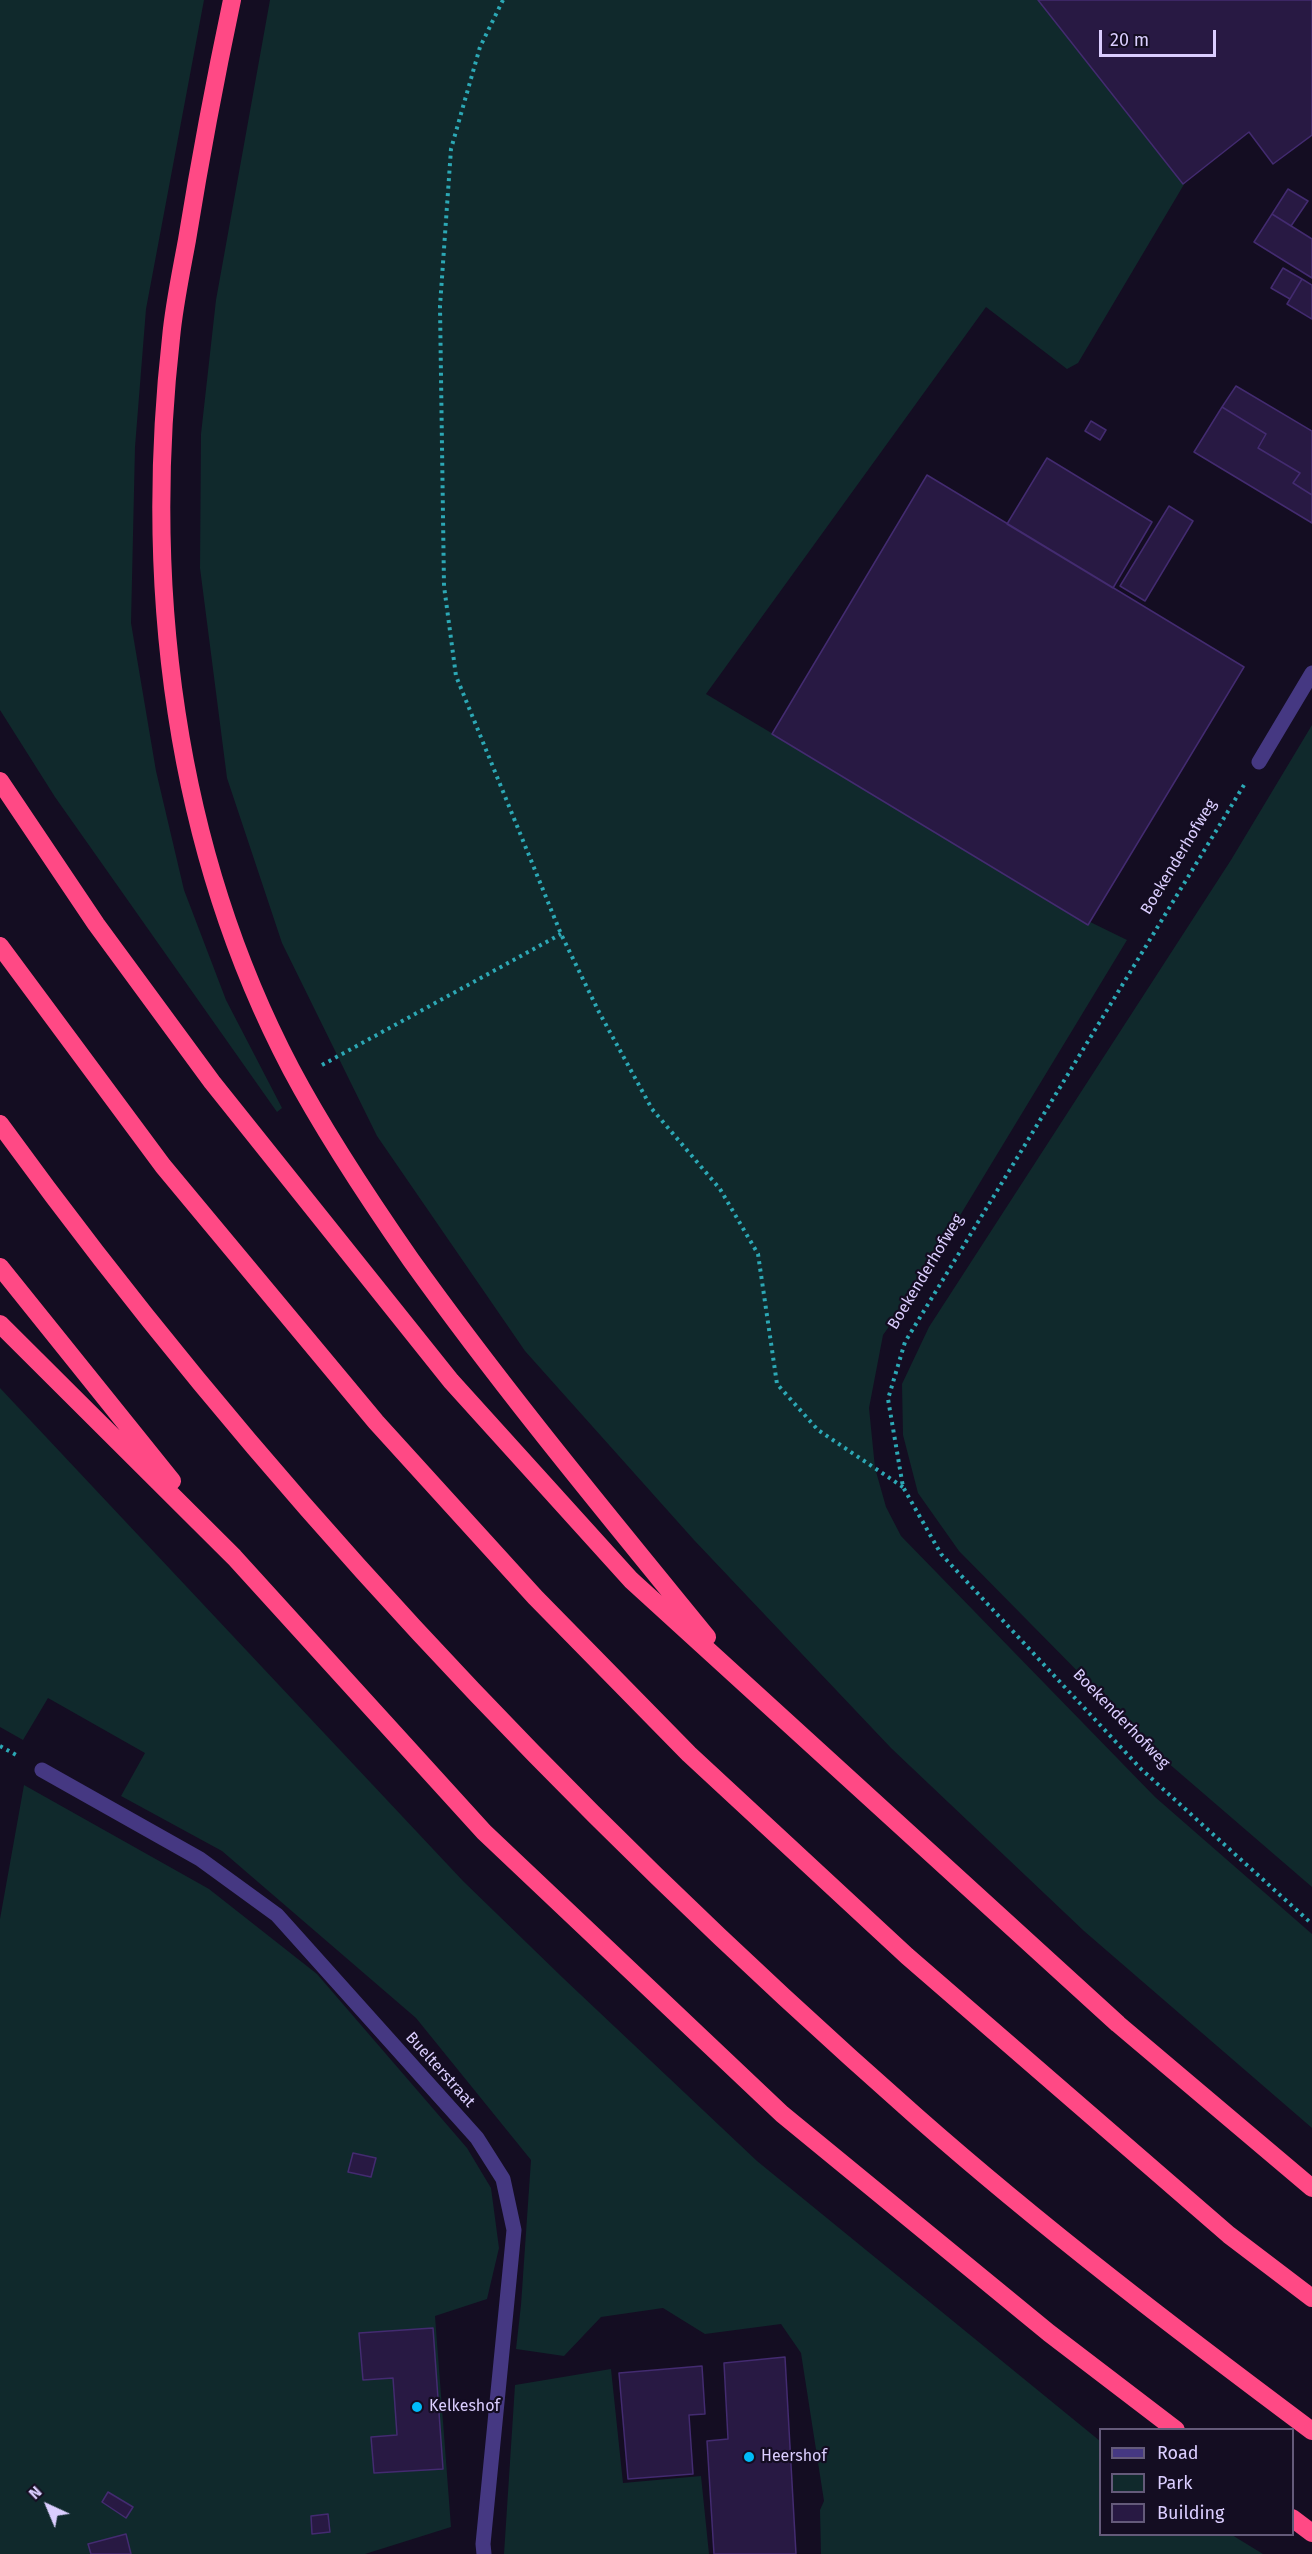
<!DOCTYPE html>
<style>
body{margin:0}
#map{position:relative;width:1312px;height:2554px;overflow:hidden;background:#140d22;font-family:"Fira Sans",sans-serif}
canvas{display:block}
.legend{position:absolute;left:1099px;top:2428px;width:195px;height:108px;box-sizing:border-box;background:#140d22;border:2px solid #645a7a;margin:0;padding:8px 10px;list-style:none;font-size:18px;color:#dbceff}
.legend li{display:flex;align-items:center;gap:12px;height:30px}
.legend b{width:30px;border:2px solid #645a7a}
.north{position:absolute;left:18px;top:2476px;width:60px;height:60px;-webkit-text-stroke:4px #140d22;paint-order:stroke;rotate:316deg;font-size:16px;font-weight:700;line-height:24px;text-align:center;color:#dbceff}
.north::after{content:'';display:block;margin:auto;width:21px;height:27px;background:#dbceff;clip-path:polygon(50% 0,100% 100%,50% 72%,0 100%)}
.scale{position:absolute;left:1099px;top:30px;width:117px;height:27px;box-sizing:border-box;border:3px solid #dbceff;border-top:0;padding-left:8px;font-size:18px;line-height:21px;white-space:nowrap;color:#dbceff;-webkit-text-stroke:4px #140d22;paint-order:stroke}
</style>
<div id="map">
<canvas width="1312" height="2554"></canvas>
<ul class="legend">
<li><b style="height:8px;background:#453882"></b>Road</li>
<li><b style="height:16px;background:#10292c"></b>Park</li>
<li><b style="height:16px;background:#281943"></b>Building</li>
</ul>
<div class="north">N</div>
<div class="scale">20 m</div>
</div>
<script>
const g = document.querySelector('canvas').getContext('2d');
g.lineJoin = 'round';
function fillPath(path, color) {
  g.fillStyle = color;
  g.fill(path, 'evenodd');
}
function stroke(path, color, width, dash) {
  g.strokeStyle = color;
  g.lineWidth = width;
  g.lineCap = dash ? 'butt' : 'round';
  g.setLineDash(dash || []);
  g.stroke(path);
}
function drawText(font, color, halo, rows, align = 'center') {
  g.font = font + ' "Fira Sans",sans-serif';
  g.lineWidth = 4.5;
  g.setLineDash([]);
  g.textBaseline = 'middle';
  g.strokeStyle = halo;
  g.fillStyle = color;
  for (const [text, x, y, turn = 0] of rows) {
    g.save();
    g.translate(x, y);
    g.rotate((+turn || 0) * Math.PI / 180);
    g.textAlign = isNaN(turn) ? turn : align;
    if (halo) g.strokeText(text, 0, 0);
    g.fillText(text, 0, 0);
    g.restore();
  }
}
fillPath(new Path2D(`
 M0 0H204L146 309 135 447 131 623 156 771 184 890 226 1000 282 1108 277 1112 55 797 0 710Z
 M270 0H1042L1186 181 1078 363 1067 369 986 307 706 694 1082 918 1127 940 913 1293 883 1335 869 1408 875 1468 886 1507 901 1536 1155 1797 1312 1934V2128L1084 1931 891 1748 694 1540 525 1351 377 1136 282 943 227 778 200 568 201 434 216 300Z
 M1312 725V1887L1167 1762 959 1551 918 1493 903 1435 902 1384 929 1327 1231 860Z
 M0 1388 463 1881 563 1978 757 2161 1100 2441V2534L1232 2535 1263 2554H821L820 2510 824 2501 801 2353 781 2324 705 2334 663 2308 601 2317 564 2356 516 2349 521 2305 531 2160 416 2018 222 1851 121 1796 145 1753 48 1698 23 1740 0 1727Z
 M24 1785 209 1889 317 1974 467 2148 491 2188 499 2248 487 2299 435 2316 451 2527 365 2554H0V1919Z
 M611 2369 623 2483 701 2476 709 2554H504L515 2385Z`), '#10292c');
const building = new Path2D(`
 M1038 0H1312V135L1273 164 1249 132 1183 184Z
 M1288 189 1308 201 1291 226 1272 214Z
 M1272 214 1312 239V278L1254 242Z
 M1283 268 1302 279 1290 299 1271 288Z
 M1302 279 1312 285V319L1287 304Z
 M1236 386 1312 431V495L1293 483 1300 473 1258 448 1266 434 1222 407Z
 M1222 407 1266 434 1258 448 1300 473 1293 483 1312 495V523L1194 452Z
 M1091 421 1106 430 1100 440 1085 431Z
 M1047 458 1152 522 1113 588 1007 524Z
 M927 475 1244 667 1088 925 772 734Z
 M1169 506 1193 521 1145 601 1120 586Z
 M353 2153 376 2158 371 2177 348 2172Z
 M433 2328 443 2469 374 2473 371 2437 397 2435 393 2378 363 2380 359 2333Z
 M785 2357 796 2554H714L707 2441 728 2439 724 2363Z
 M702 2366 705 2414 689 2415 693 2474 628 2479 619 2373Z
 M108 2492 133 2507 126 2518 102 2502Z
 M328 2514 330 2532 312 2534 311 2516Z
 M126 2534 131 2554H91L88 2544Z`);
fillPath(building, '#281943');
stroke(building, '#432b70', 1.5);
stroke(new Path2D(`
 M503 0 480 47 451 149 440 306 444 586 456 676 561 934 599 1012 652 1109 720 1189 758 1254 777 1384 818 1430 903 1487
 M1244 785 905 1342 888 1399 903 1487 941 1554 1141 1769 1312 1924
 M322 1065 561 934
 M0 1746 18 1756`), '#2ca8b5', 4, [3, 4.5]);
stroke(new Path2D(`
 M1259 762 1312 673
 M42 1770 200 1859 277 1915 477 2138 503 2179 514 2230 483 2544 484 2554`), '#453882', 15);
stroke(new Path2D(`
 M232 0C215 80 200 160 187 240 181 273 174 305 171 338 143 586 174 846 291 1069 326 1135 368 1198 411 1260 504 1390 606 1513 707 1637
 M0 781 96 924 212 1082 451 1381 631 1580 1118 2024 1312 2188
 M0 946 163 1166 376 1422 535 1597 689 1754 907 1956 1229 2235 1312 2298
 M0 1124C265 1490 579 1819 917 2117 1043 2228 1178 2331 1312 2431
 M0 1267 172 1481
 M0 1324 234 1557 484 1832 782 2114 1049 2333 1176 2430
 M1292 2518 1312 2533`), '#ff4985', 18);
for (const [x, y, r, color] of [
 [417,2407,6,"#00bbf9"],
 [749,2457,6,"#00bbf9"]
]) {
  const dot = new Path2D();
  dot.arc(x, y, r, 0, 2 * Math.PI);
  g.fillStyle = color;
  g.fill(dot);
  stroke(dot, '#140d22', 2);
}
drawText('16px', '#dbceff', '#140d22', [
 ["Boekenderhofweg",1179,857,-59],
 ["Boekenderhofweg",926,1272,-59],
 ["Boekenderhofweg",1121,1719,46],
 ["Buelterstraat",440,2070,48]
]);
drawText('16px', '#dbceff', '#140d22', [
 ["Kelkeshof",429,2407],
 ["Heershof",761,2457]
], 'left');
</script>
